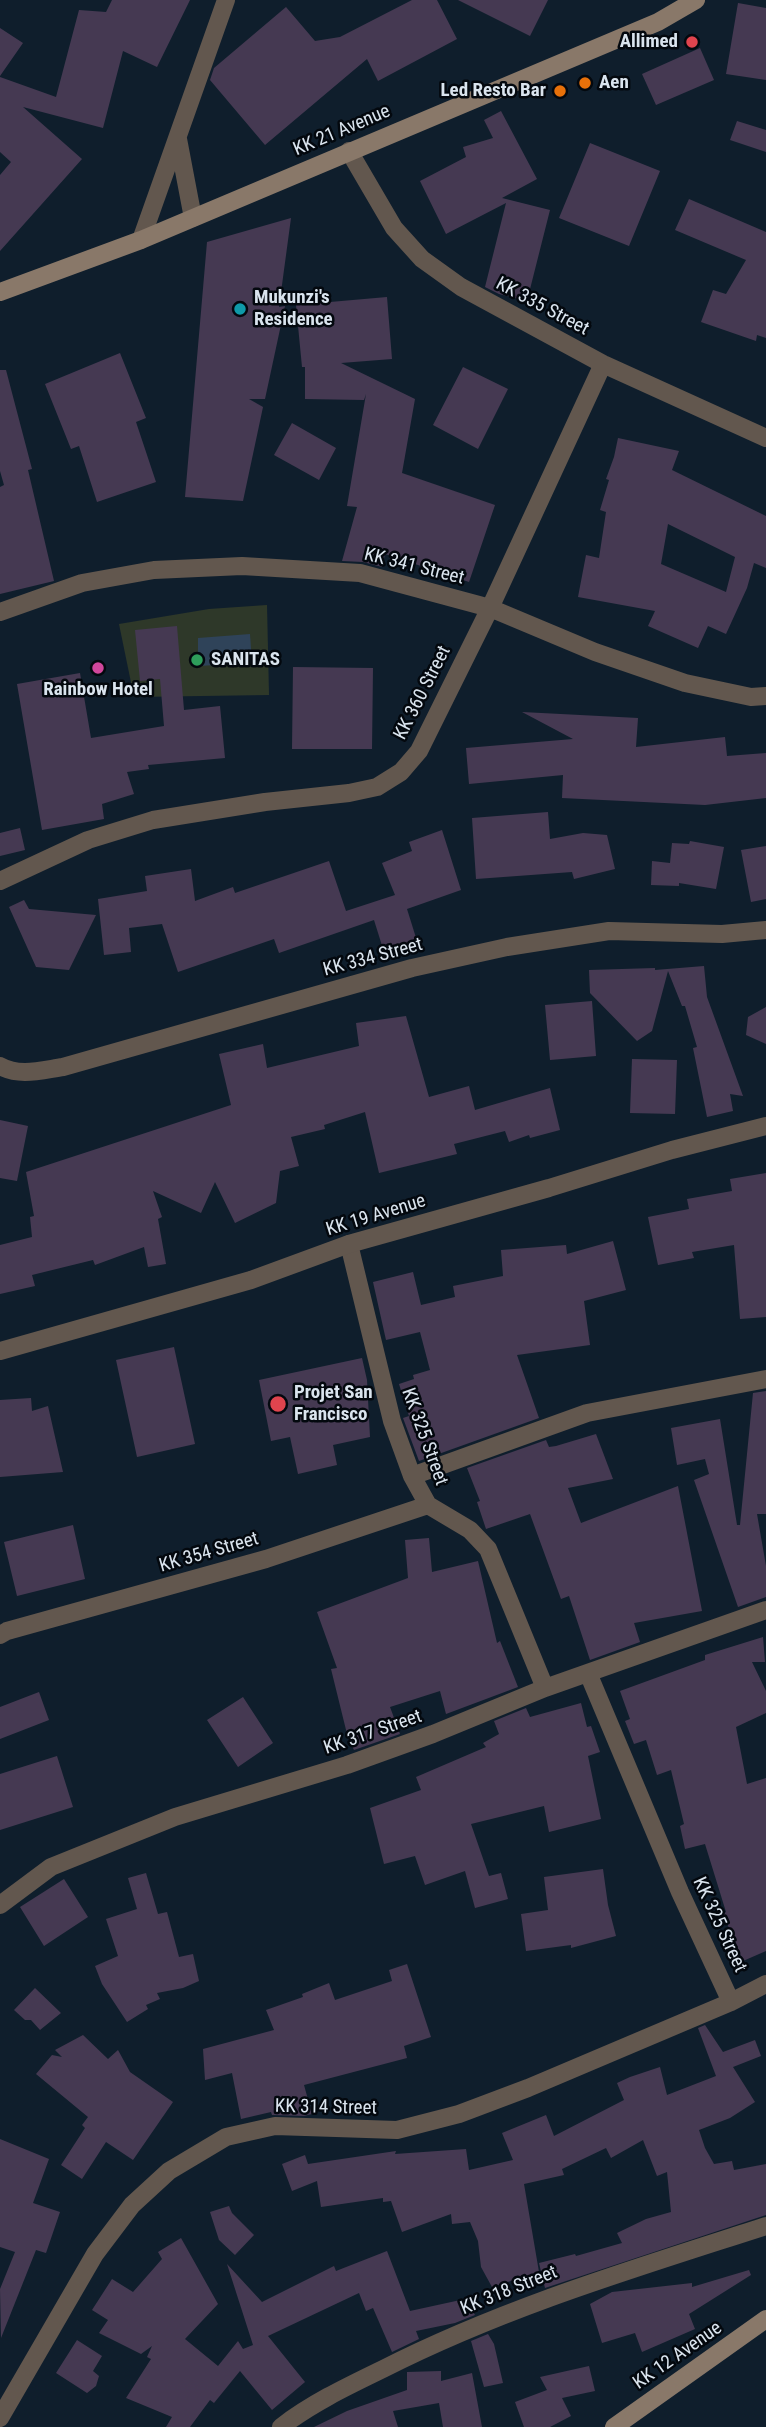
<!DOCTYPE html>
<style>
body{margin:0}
canvas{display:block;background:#0f1e2c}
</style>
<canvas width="766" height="2427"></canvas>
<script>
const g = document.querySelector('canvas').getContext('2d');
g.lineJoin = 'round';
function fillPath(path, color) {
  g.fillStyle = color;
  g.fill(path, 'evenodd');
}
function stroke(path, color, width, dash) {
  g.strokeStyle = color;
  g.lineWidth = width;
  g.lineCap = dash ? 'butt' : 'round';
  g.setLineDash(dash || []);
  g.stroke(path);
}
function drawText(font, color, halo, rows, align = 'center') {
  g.font = font + ' "Roboto Condensed",sans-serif';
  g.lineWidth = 5;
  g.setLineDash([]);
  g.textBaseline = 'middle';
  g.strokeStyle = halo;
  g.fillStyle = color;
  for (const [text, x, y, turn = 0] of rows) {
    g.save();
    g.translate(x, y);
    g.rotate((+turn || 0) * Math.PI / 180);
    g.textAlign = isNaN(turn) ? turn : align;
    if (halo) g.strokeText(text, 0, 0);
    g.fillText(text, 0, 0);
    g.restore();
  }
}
fillPath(new Path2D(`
 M267 605 269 695 134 697 119 624 209 609Z`), '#2e3829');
fillPath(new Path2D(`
 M250 634 252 663 198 666V638Z`), '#2f4359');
fillPath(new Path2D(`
 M112 0H190L157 67 123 51 103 128 23 107 82 159 0 251V175L11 162 0 152V77L56 97 79 10 106 12Z
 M412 0H437L457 39 378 81 367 59 265 145 210 80 214 68 286 7 315 41 340 37Z
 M458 0H548L530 36Z
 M738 3 766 8V80L726 74Z
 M0 28 23 43 0 76Z
 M700 48 714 80 656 105 642 74Z
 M501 111 537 179 502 198 550 210 527 301 499 294 485 287 506 203 446 234 420 181 466 157 463 147 493 138 484 120Z
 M737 121 766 130V152L730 140Z
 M590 143 660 171 629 246 559 218Z
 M689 199 766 232V338L757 335 756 341 701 322 713 290 726 294 746 260 675 230Z
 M291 218 279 307 285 306 265 399H249L263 407 243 501 185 497 207 242Z
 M387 297 392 359 341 363 415 399 402 473 495 505 469 582 385 554 382 567 363 562 342 561 357 507 347 506 366 394 364 400 305 399V367H302L296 305Z
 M120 353 146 418 136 422 156 482 97 502 79 446 71 449 45 384Z
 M463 367 508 389 478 449 433 425Z
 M0 370H6L32 469 28 470 54 581 0 594V487L4 485 0 471Z
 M292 423 336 448 319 480 274 455Z
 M618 438 679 451 672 470 766 516V568L754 563 747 588 726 634 708 626 698 648 648 626 655 611 578 597 586 555 599 558 606 512 600 510 609 480 606 479 614 457ZM668 524 735 557 726 592 661 564Z
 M177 626 184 710 220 706 225 758 148 765 149 769 127 772 134 794 102 804 104 819 42 830 17 684 80 673 91 738 164 726 160 679 140 681 135 630Z
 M293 667 373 668 372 749H292Z
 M522 712 638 718 636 747 725 737 727 756 766 753V798L705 805 562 798 563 775 469 784 466 748 573 739Z
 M548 812 550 839 583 833 607 835 615 869 574 879 572 872 476 879 472 818Z
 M20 828 25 850 0 856V833Z
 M442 830 461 890 407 909 417 941 384 952 374 920 279 953 274 939 178 972 162 924 129 928 131 952 104 955 98 899 147 891 145 876 191 869 195 901 233 887 235 893 329 861 346 911 395 895 382 863 412 851 409 842Z
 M690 841 724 847 716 889 679 883V886L651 885 652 861 670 863 672 843 689 844Z
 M766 846V899L751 902 741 850Z
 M24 900 29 909 96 915 69 970 36 967 9 907Z
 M704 966 707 997 743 1096 730 1094 733 1111 707 1117 693 1048 697 1047 685 1006H682L668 971 652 1031 637 1041 590 993 589 970 655 968V970Z
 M592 1001 596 1056 550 1060 545 1005Z
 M766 1007V1044L746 1035 748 1017Z
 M406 1016 429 1097 469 1086 475 1110 550 1088 560 1130 530 1138 529 1135 509 1142 505 1131 454 1144 457 1154 379 1173 365 1112 324 1125 325 1129 291 1137 299 1166 280 1171 276 1203 235 1223 215 1182 201 1213 153 1191 162 1217 158 1219 166 1264 148 1267 144 1247 95 1265 93 1260 32 1275 35 1286 0 1294V1245L32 1237 30 1217 34 1216 26 1172 231 1105 219 1054 263 1044 267 1068 359 1046 356 1023Z
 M632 1059 677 1060 675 1114 630 1113Z
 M0 1120 28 1126 17 1181 0 1178Z
 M766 1173V1317L740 1319 734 1245 692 1252 694 1258 658 1265 648 1217 689 1209 687 1199 732 1191 730 1179Z
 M613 1241 626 1290 584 1301 590 1345 517 1355 539 1418 419 1461 403 1418 409 1416 399 1384 414 1379 413 1375 430 1370 420 1332 386 1340 373 1282 413 1272 421 1305 455 1297 453 1286 503 1276 501 1250 566 1245 567 1254Z
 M174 1347 195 1444 137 1457 116 1360Z
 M362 1358 367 1380 370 1437 333 1445 337 1465 298 1474 290 1437 271 1441 259 1380Z
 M766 1391V1514H757L766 1566V1597L738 1607 694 1480 709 1474 705 1459 677 1465 671 1428 720 1419 737 1525H740L753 1393Z
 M31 1398 32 1411 48 1406 63 1472 0 1477V1400Z
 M596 1434 613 1479 568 1488 581 1523 678 1486 702 1611 634 1623 640 1642 590 1660 569 1596 561 1599 530 1514 486 1529 477 1502 480 1501 467 1468 546 1440 549 1447 556 1446Z
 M73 1525 85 1579 17 1596 4 1542Z
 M429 1538 432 1572 478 1561 497 1643 500 1641 518 1687 446 1714 440 1691 390 1707 400 1734 354 1750 348 1738 331 1669 337 1668 317 1612 408 1578 405 1540Z
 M763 1637 765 1662H752L766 1691V1713L736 1727 747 1784 766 1778V1951L743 1961 723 1914 726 1912 705 1844 685 1849 680 1826 684 1824 671 1770 657 1775 646 1740 634 1744 625 1721 630 1719 620 1691 705 1660V1655Z
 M39 1692 49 1720 0 1739V1707Z
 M243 1697 273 1743 238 1767 207 1720Z
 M581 1703 587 1727 591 1726 600 1752 588 1756 601 1819 549 1832 544 1806 471 1824 489 1876 501 1873 508 1899 475 1908 465 1871 425 1885 415 1856 384 1864 370 1808 421 1790 416 1777 486 1747 483 1743 499 1734 494 1721 526 1708 530 1717Z
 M57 1756 73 1807 0 1830V1774Z
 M603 1869 608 1905 616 1936 571 1948V1945L526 1951 521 1914 548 1910 544 1877Z
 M146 1873 158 1914 167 1912 179 1957 193 1954 199 1981 183 1988 157 1993 160 1999 146 2005 148 2009 127 2022 102 1984 95 1966 118 1956 106 1919 137 1909 128 1878Z
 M64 1879 88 1917 44 1946 20 1907Z
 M407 1964 431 2037 404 2046 407 2058 304 2085 312 2114 304 2116 272 2115 271 2112 241 2119 232 2073 205 2080 203 2049 274 2030 266 2010 303 1997 302 1994 329 1983 335 2000 392 1981 389 1970Z
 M35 1988 61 2013 40 2030 31 2020H25L14 2010Z
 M705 2025 723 2052 755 2040 761 2056 733 2067 755 2102 730 2118 699 2130 705 2148 714 2164 732 2161 734 2170 766 2164V2215L545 2288 539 2263 575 2254 576 2256 622 2243 617 2233 646 2219 671 2212 667 2172 657 2176 643 2140 611 2158 606 2148 562 2169 564 2175 524 2184 539 2272 492 2287 481 2267 478 2241 470 2222 452 2224 451 2214 402 2232 391 2201 383 2202V2198L321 2207 317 2181 292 2191 282 2164 305 2155 308 2164 396 2151 395 2154 466 2149 469 2170 513 2160 502 2133 546 2115 554 2136 624 2100 617 2083 630 2077 660 2067 667 2095 716 2076 698 2028Z
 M83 2035 108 2059 118 2050 130 2072 173 2102 133 2160 106 2142 82 2179 61 2165 85 2128 82 2125 88 2117 36 2074 52 2055 62 2057 55 2050Z
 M0 2139 49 2159 33 2203 60 2212 46 2253 36 2250 1 2338 0 2289 15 2252 0 2247Z
 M229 2206 232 2213 254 2235 235 2255 219 2240 210 2212Z
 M181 2238 218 2304 185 2339 218 2366 238 2341 243 2349 253 2345 227 2264 262 2302 334 2266 336 2271 387 2251 410 2311 465 2299 475 2315 455 2323 416 2331 419 2339 392 2352 373 2308 366 2311 359 2293 268 2336 305 2382 272 2410 240 2371 214 2403 210 2400 190 2427H166L172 2417 126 2398 151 2359 147 2357 152 2346 141 2354 99 2333 108 2320 92 2310 112 2279 133 2292 162 2259 158 2252Z
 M749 2270 751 2275 689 2314 695 2329 642 2352 635 2333 602 2343 590 2304 612 2292 692 2283V2287Z
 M488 2334 494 2344 503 2383 484 2387 471 2341Z
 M77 2340 102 2356 93 2371 99 2376 96 2386 87 2393 56 2373Z
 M589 2366 595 2391 562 2398 571 2416 550 2427H524L515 2402 547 2390 540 2377Z
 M441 2371V2381L472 2373 482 2427H443L439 2403 393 2411 398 2427H314L347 2411 407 2390V2372Z`), '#453952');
stroke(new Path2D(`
 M178 139 193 218
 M349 151 394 228 422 259 461 287 603 364 766 438
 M141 240 226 0
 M0 612 82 583 154 570 242 566 360 573 490 608 595 652 685 683 751 697 766 696
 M0 881 88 840 153 820 265 802 349 793 377 787 401 772 419 751 490 608 603 364
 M0 1066C19 1077 42 1070 63 1067L412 968 507 947 609 931 722 934 766 930
 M349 1244 392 1421 412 1476 428 1505 470 1530 488 1549 545 1688
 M412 1476 587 1413 766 1379
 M0 1635 7 1631 266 1559 428 1505
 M588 1673 680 1892 731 2002
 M0 1905 51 1867 175 1817 347 1765 433 1734 545 1688 766 1610
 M0 2418 95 2254 132 2205 169 2171 226 2137 275 2126 397 2130 459 2114 528 2088 731 2002 766 1984
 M281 2427C312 2403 348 2386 383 2369 505 2307 636 2268 766 2226`), '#62574e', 18);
stroke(new Path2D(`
 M0 1351 251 1280 349 1244 549 1188 672 1150 766 1126`), '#62574e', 18);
stroke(new Path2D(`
 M0 292 141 240 658 22 696 0
 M614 2427 766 2319`), '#897869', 18);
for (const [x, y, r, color] of [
 [692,42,7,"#e0444e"],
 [585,83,7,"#e8710a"],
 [560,91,7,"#e8710a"],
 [240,309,7,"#0f9aa8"],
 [197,660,7,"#2e9e5b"],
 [98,668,7,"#d1479c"],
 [278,1404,9,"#e0444e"]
]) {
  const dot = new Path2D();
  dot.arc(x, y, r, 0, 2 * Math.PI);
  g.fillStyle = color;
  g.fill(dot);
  stroke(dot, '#03080e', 2.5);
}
drawText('bold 19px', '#dae4ee', '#03080e', [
 ["Allimed",678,42,"right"],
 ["Aen",599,83],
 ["Led Resto Bar",546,91,"right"],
 ["Mukunzi's",254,298],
 ["Residence",254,320],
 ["SANITAS",211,660],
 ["Rainbow Hotel",98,690,"center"],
 ["Projet San",294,1393],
 ["Francisco",294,1415]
], 'left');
drawText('19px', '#dae4ee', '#03080e', [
 ["KK 21 Avenue",342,131,-23],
 ["KK 335 Street",542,307,28],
 ["KK 341 Street",414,567,14],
 ["KK 360 Street",423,693,-63],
 ["KK 334 Street",373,958,-15],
 ["KK 19 Avenue",376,1216,-17],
 ["KK 325 Street",424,1437,70],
 ["KK 354 Street",209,1553,-16],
 ["KK 317 Street",373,1733,-19],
 ["KK 325 Street",719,1925,65],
 ["KK 314 Street",326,2108,1],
 ["KK 318 Street",509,2291,-22],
 ["KK 12 Avenue",678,2356,-35]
]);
</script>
